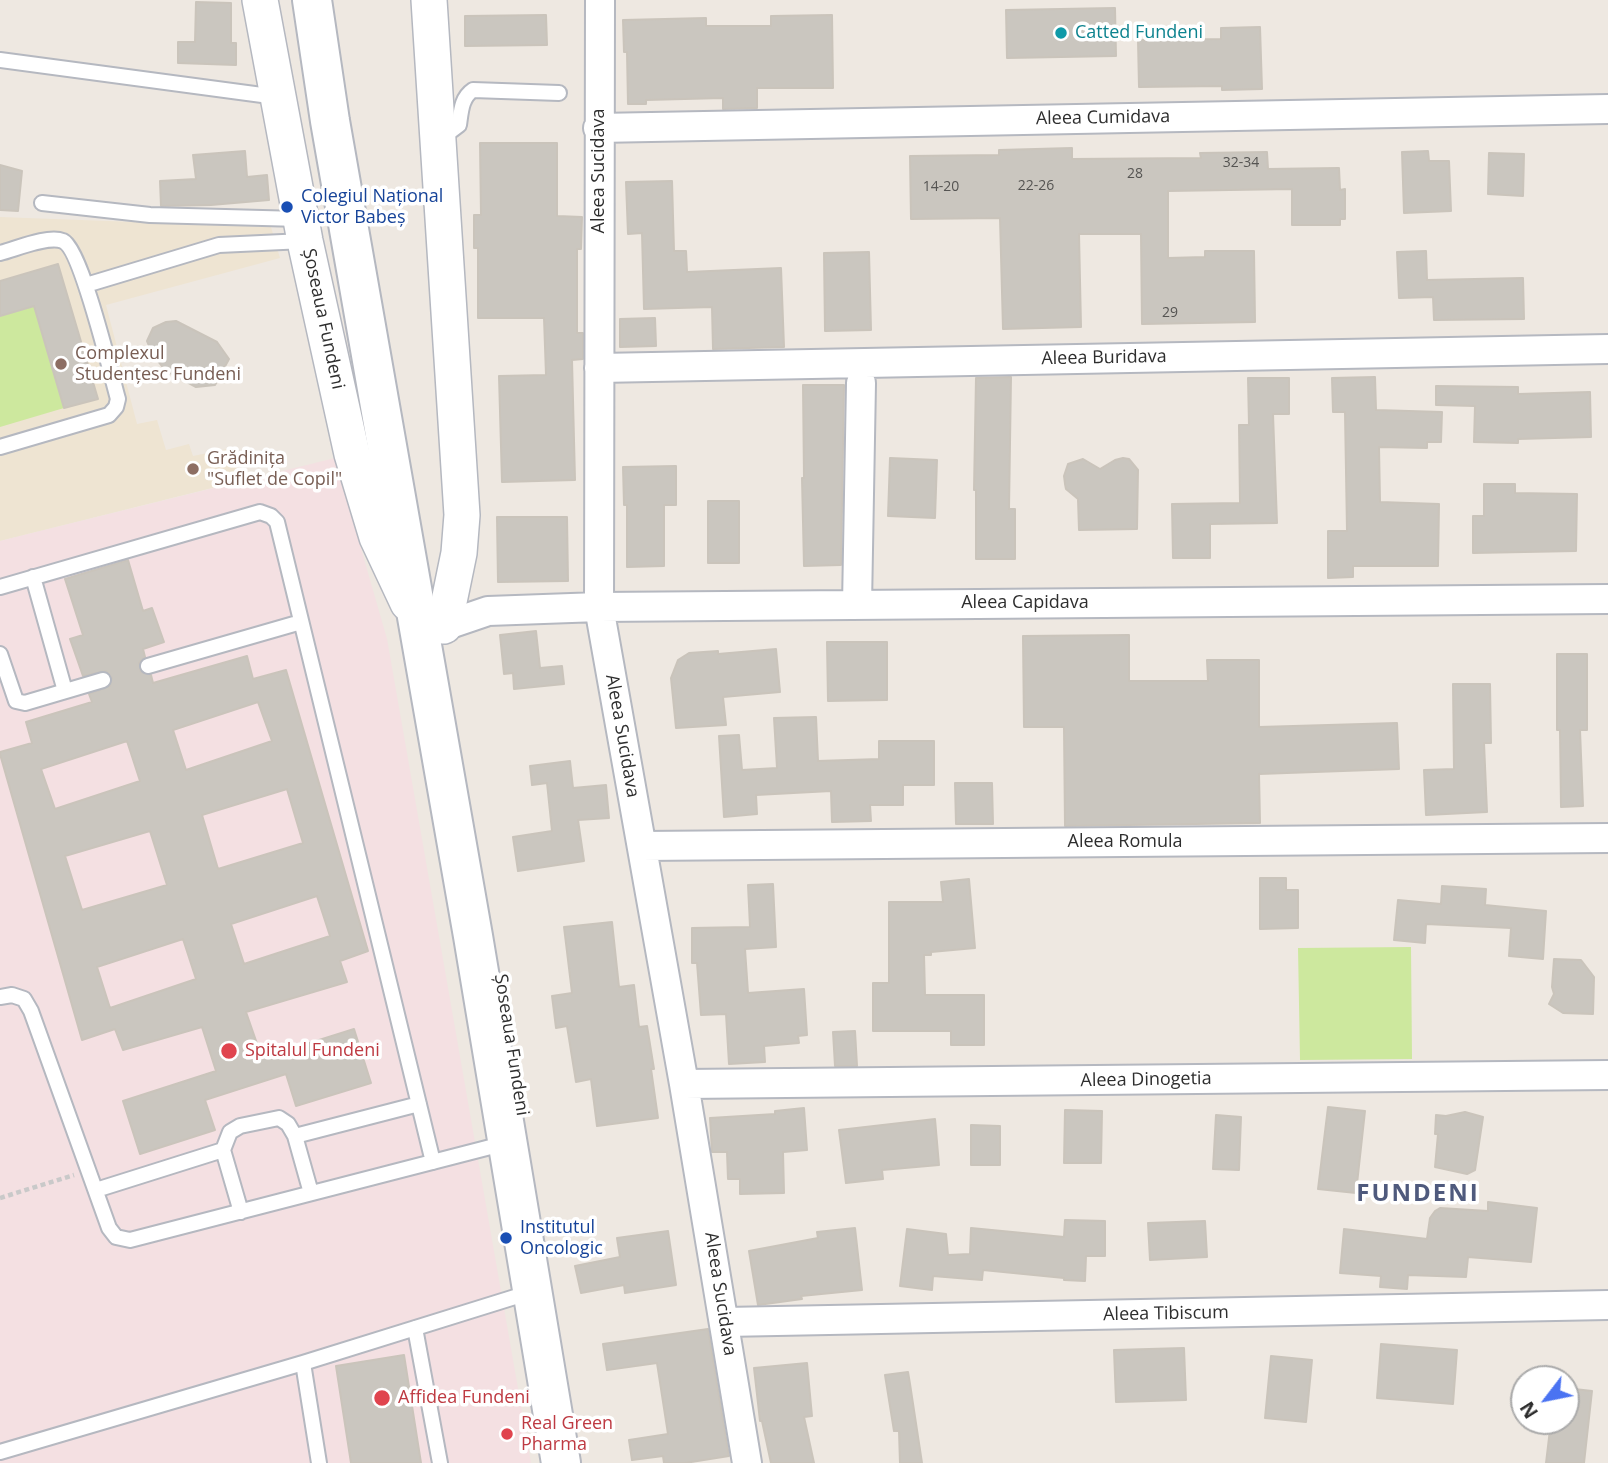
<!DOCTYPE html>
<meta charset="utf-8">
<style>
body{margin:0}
#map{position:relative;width:1608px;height:1463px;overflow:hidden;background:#eee8e1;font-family:"Open Sans",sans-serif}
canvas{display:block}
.north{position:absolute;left:1510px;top:1365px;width:70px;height:70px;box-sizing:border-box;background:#fff;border:2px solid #ababab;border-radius:50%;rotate:238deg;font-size:19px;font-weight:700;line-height:28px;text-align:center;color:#2e2e2e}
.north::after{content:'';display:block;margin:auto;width:24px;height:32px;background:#4a73f2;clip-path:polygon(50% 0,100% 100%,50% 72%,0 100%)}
</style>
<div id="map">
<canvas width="1608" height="1463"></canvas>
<div class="north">N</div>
</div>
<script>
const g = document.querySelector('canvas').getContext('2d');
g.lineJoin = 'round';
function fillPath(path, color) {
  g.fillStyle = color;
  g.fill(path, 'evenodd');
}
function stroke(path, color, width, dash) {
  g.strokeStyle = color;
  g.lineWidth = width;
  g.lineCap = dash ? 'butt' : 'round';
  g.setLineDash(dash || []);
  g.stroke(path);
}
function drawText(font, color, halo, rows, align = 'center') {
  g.font = font + ' "Open Sans",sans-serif';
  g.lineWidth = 7;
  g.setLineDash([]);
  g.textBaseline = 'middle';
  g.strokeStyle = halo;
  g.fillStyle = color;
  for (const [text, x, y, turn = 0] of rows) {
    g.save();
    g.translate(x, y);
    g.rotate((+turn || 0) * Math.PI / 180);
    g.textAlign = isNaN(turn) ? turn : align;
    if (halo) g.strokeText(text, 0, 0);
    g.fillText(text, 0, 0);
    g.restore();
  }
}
fillPath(new Path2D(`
 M0 217 271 227 280 258 106 305 137 424 157 420 166 450 189 444 193 456 232 448 240 481 0 541Z`), '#eee4d2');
fillPath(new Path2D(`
 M335 458 387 639 531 1463H0V541Z`), '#f4e0e2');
fillPath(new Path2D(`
 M34 306 64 408 0 427V316Z
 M1411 947 1412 1059 1300 1060 1298 948Z`), '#cde89e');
const building = new Path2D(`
 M196 2 231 3V43H236V65L178 63V42H195Z
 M1115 8 1116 56 1007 58 1006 10Z
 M546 15 547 45 465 46V16Z
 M832 15 833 88H757V108L723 109V98L646 100V104H628L627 52H624L623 20 706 18V26H771V16Z
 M1260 27 1262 89 1222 90V86L1139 87 1138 40 1221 39V28Z
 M480 143H557V216L582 217 581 249H577V333H583V359L572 360 575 480 502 482 499 376 546 375 544 318H478V248H474V215H481Z
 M1072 148V159L1201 158 1200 153 1267 152 1268 169 1339 168 1340 190 1345 189V219H1340V225H1292V189L1168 191V258L1205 257V251H1254L1255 322 1142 324 1141 234H1079L1081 327 1003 329 1000 218 911 219 910 156 999 155V150Z
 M245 151 247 177 267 175 269 200 211 205 161 206 160 181 196 179 193 155Z
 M1428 151 1429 161H1449L1451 211 1404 213 1402 152Z
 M1489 153 1524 154 1523 196 1488 194Z
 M0 165 22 171 18 211 0 210Z
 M672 181 674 251H686L687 272 781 268 784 347 713 349 712 307 644 309 642 233 628 234 626 182Z
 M1426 251 1427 280 1523 278 1524 319 1434 320 1433 297 1399 298 1397 252Z
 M869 252 871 330 825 331 824 253Z
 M58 264 98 399 64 408 34 306 0 316V281Z
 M655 318 656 346 620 347V319Z
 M176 321 217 342 229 359 215 385 196 387 165 370 153 355 147 341 153 328 166 322Z
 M1011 377 1009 509H1015V559H976V490H974L976 378Z
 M1375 377 1376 410 1442 412 1441 442H1427V448L1379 447 1380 502 1439 504 1438 566H1353V577L1328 578V531H1347L1345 412H1333L1332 378Z
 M1248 378H1289V414H1273L1277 523 1210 524V558H1173L1172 504 1240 503 1239 425H1249Z
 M803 385H844L841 565 804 566 802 478H804Z
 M1436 386 1518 387V394L1590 392 1591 437 1518 439V443L1474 442 1475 406 1436 405Z
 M890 458 937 460 935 518 888 516Z
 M1123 458 1129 459 1138 470 1137 529 1079 530 1078 499 1066 489 1065 484 1064 476 1068 464 1083 459 1100 469 1115 460Z
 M676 466V505H664V566L627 567V505H624L623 467Z
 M1484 484H1515V493L1577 494 1576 551 1473 553V516H1484Z
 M708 501H739V563H708Z
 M497 517H567L568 581 498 582Z
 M128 560 143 611 152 608 164 642 143 649 145 657 139 663 141 672 151 675 153 683 247 656 253 679 286 670 368 951 340 961 347 982 246 1012 262 1058 354 1029 371 1083 296 1106 286 1074 205 1100 215 1130 140 1154 123 1101 216 1071 202 1027 123 1050 115 1029 82 1040 0 754V752L32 743 26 722 92 702 89 694 110 686 112 678 106 671 83 676 70 639 83 635 65 579ZM258 702 272 741 186 770 173 730ZM127 741 140 781 55 809 41 769ZM287 789 303 843 218 869 202 815ZM150 831 167 885 82 910 65 856ZM317 896 330 936 244 964 231 924ZM183 939 196 979 110 1008 97 967Z
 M536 631 540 668 562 666 564 684 514 689 513 673 504 674 500 635Z
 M1129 635V681H1208L1207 660H1259V727L1397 723 1399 769 1259 774 1260 823 1065 826 1064 727H1024L1023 636Z
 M827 642H887V700L828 701Z
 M776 649 780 692 723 697 726 725 676 728 671 678 678 660 689 653 718 651V654Z
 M1557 654H1587V730H1580L1583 806 1561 807 1560 730H1557Z
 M1453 684H1490L1491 743H1484L1487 812 1426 815 1424 770 1454 769Z
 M816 717 818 761 879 759V741H934V785H903V805H870L871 821 832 822 831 791 756 795 757 814 724 817 719 736 739 735 742 770 777 768 774 718Z
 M570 761 573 788 606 785 609 818 578 820 584 861 518 871 513 837 552 831 547 783 532 785 530 766Z
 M955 783H992L993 824H956Z
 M1260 878H1286V890H1298V928L1260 929Z
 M969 879 975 948 931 952V955H924L925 995H984V1045H951V1031H873V983H889V902H943L941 882Z
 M773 884 776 947 745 949 748 993 804 989 807 1035 798 1036 799 1043 764 1046 765 1062 729 1064 726 1014 701 1015 697 963H692V928L750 927 748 885Z
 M1442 886 1486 889 1485 905 1546 911 1543 959 1509 956 1511 928 1426 924 1425 943 1394 940 1398 900 1441 904Z
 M612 922 619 987 634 985 639 1027 647 1026 654 1069H651L658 1118 597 1126 591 1079 576 1082 567 1026 556 1028 552 996 572 993 564 927Z
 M1554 959 1581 960 1594 977 1593 1014 1563 1013 1549 1004 1554 994 1552 987Z
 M855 1031 857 1066H835L833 1032Z
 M1328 1107 1365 1111 1356 1193 1318 1189Z
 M804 1108 807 1150 783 1152 784 1193 740 1194V1179H728L727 1152H712L710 1118 775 1114V1111Z
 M1065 1110 1102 1111 1101 1163H1064Z
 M1465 1112 1483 1117 1475 1170 1467 1174 1435 1167 1438 1134H1435L1436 1115 1446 1116Z
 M1216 1115 1241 1117 1239 1170 1213 1169Z
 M935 1119 939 1165 882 1170 883 1179 846 1183 839 1130Z
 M971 1125 1000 1126V1165H971Z
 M1488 1202 1537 1208 1531 1262 1468 1257 1466 1277 1408 1275 1407 1289 1380 1287 1381 1276 1340 1273 1344 1229 1427 1239 1430 1218 1435 1211 1440 1208 1488 1211Z
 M1065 1220 1105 1221V1256H1086L1085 1281 1064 1280V1278L983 1270 982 1280 933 1276 932 1290 900 1286 907 1229 946 1234 948 1255 970 1254 971 1228 1064 1237Z
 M1205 1221 1207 1257 1150 1260 1148 1223Z
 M855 1228 862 1290 801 1296 802 1299 758 1305 749 1251 818 1238 817 1232Z
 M668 1231 676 1285 625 1293 624 1285 581 1293 575 1266 620 1257 617 1238Z
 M708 1329 729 1456 685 1463H664L663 1456 632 1460 629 1440 668 1434 657 1363 607 1370 603 1344Z
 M1381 1344 1457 1350 1453 1404 1377 1398Z
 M1184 1348 1186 1400 1116 1402 1114 1350Z
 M404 1355 421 1463H351L336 1366Z
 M1271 1356 1312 1360 1306 1422 1265 1418Z
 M807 1363 812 1416 804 1417 814 1463H771L762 1421H760L754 1368Z
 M908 1372 910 1384 922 1463H900L899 1431H894L885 1375Z
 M1566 1388 1592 1391 1584 1463H1546L1551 1421H1566Z`);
fillPath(building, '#cac6bf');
stroke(building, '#cac4bb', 2);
const service = new Path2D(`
 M0 60 277 97
 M439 133 451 131 459 125C461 112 461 98 473 90L559 93
 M42 203 150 215 300 219
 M0 253C16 249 48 235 63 241 81 249 111 374 118 399L116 407 109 415 0 447
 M86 285 219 245 304 241
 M33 577 65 691
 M0 587 260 512 271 516 277 522 433 1162
 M0 654 16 701 25 703 103 680
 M148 666 301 622
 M0 997 12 995 24 999 31 1011 109 1228 116 1237 130 1240 506 1143
 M295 1136 419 1104
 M96 1190 223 1150
 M241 1212 223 1150 230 1132 240 1126 279 1118 288 1124 295 1136 311 1193
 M415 1328 440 1463
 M303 1363 319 1463
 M0 1452 303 1363 531 1292`);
const minor = new Path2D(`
 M600 0 599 607 684 1084 747 1463
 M598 128 1608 109
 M599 368 1608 349
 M857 605 861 383
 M444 626 488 611 599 607 1608 599
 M642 846 1608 838
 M684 1084 1608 1075
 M725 1322 1608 1305`);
const tertiary = new Path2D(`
 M260 0 305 241 352 454 377 537 408 603
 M429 0 462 515 459 553 444 626`);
const secondary = new Path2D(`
 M312 0 330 121 473 936 561 1463`);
stroke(service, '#b5b8c0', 18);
stroke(minor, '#b5b8c0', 32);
stroke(tertiary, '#b5b8c0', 38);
stroke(secondary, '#b5b8c0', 42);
stroke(new Path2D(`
 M0 1198 74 1175`), '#c9c9c9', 4.5, [5, 3.5]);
stroke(service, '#fff', 14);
stroke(minor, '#fff', 28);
stroke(tertiary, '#fff', 35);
stroke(secondary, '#fff', 38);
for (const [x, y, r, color] of [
 [1061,33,7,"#0f9aa8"],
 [287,207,7,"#1a4fb4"],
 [61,364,7,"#8d6e63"],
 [193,469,7,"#8d6e63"],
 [229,1051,9,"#e0444e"],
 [506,1238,7,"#1a4fb4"],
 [382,1398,9,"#e0444e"],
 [507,1434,7,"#e0444e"]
]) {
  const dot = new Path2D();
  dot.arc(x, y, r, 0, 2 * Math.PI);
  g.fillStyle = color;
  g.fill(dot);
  stroke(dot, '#fff', 2.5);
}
drawText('14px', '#555452', null, [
 ["32-34",1241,163],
 ["28",1135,174],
 ["22-26",1036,186],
 ["14-20",941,187],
 ["29",1170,313]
]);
drawText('18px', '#0d838f', '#fff', [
 ["Catted Fundeni",1075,33]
], 'left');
drawText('18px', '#2e2e2e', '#fff', [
 ["Aleea Cumidava",1103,118,-1],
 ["Aleea Sucidava",599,171,-90],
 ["Șoseaua Fundeni",323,319,78],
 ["Aleea Buridava",1104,358,-1],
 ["Aleea Capidava",1025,603],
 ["Aleea Sucidava",622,736,80],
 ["Aleea Romula",1125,842],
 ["Șoseaua Fundeni",511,1045,81],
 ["Aleea Dinogetia",1146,1080,-1],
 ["Aleea Sucidava",720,1294,81],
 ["Aleea Tibiscum",1166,1314,-1]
]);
drawText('18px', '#164399', '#fff', [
 ["Colegiul Național",301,197],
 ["Victor Babeș",301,218],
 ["Institutul",520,1228],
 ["Oncologic",520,1249]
], 'left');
drawText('18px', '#785e54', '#fff', [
 ["Complexul",75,354],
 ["Studențesc Fundeni",75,375],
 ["Grădinița",207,459],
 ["\"Suflet de Copil\"",207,480]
], 'left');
drawText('18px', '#be3a42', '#fff', [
 ["Spitalul Fundeni",245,1051],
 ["Affidea Fundeni",398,1398],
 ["Real Green",521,1424],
 ["Pharma",521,1445]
], 'left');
g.letterSpacing = '2px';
drawText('bold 24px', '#4f5a7d', '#fff', [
 ["FUNDENI",1418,1194]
]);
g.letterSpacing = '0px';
</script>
